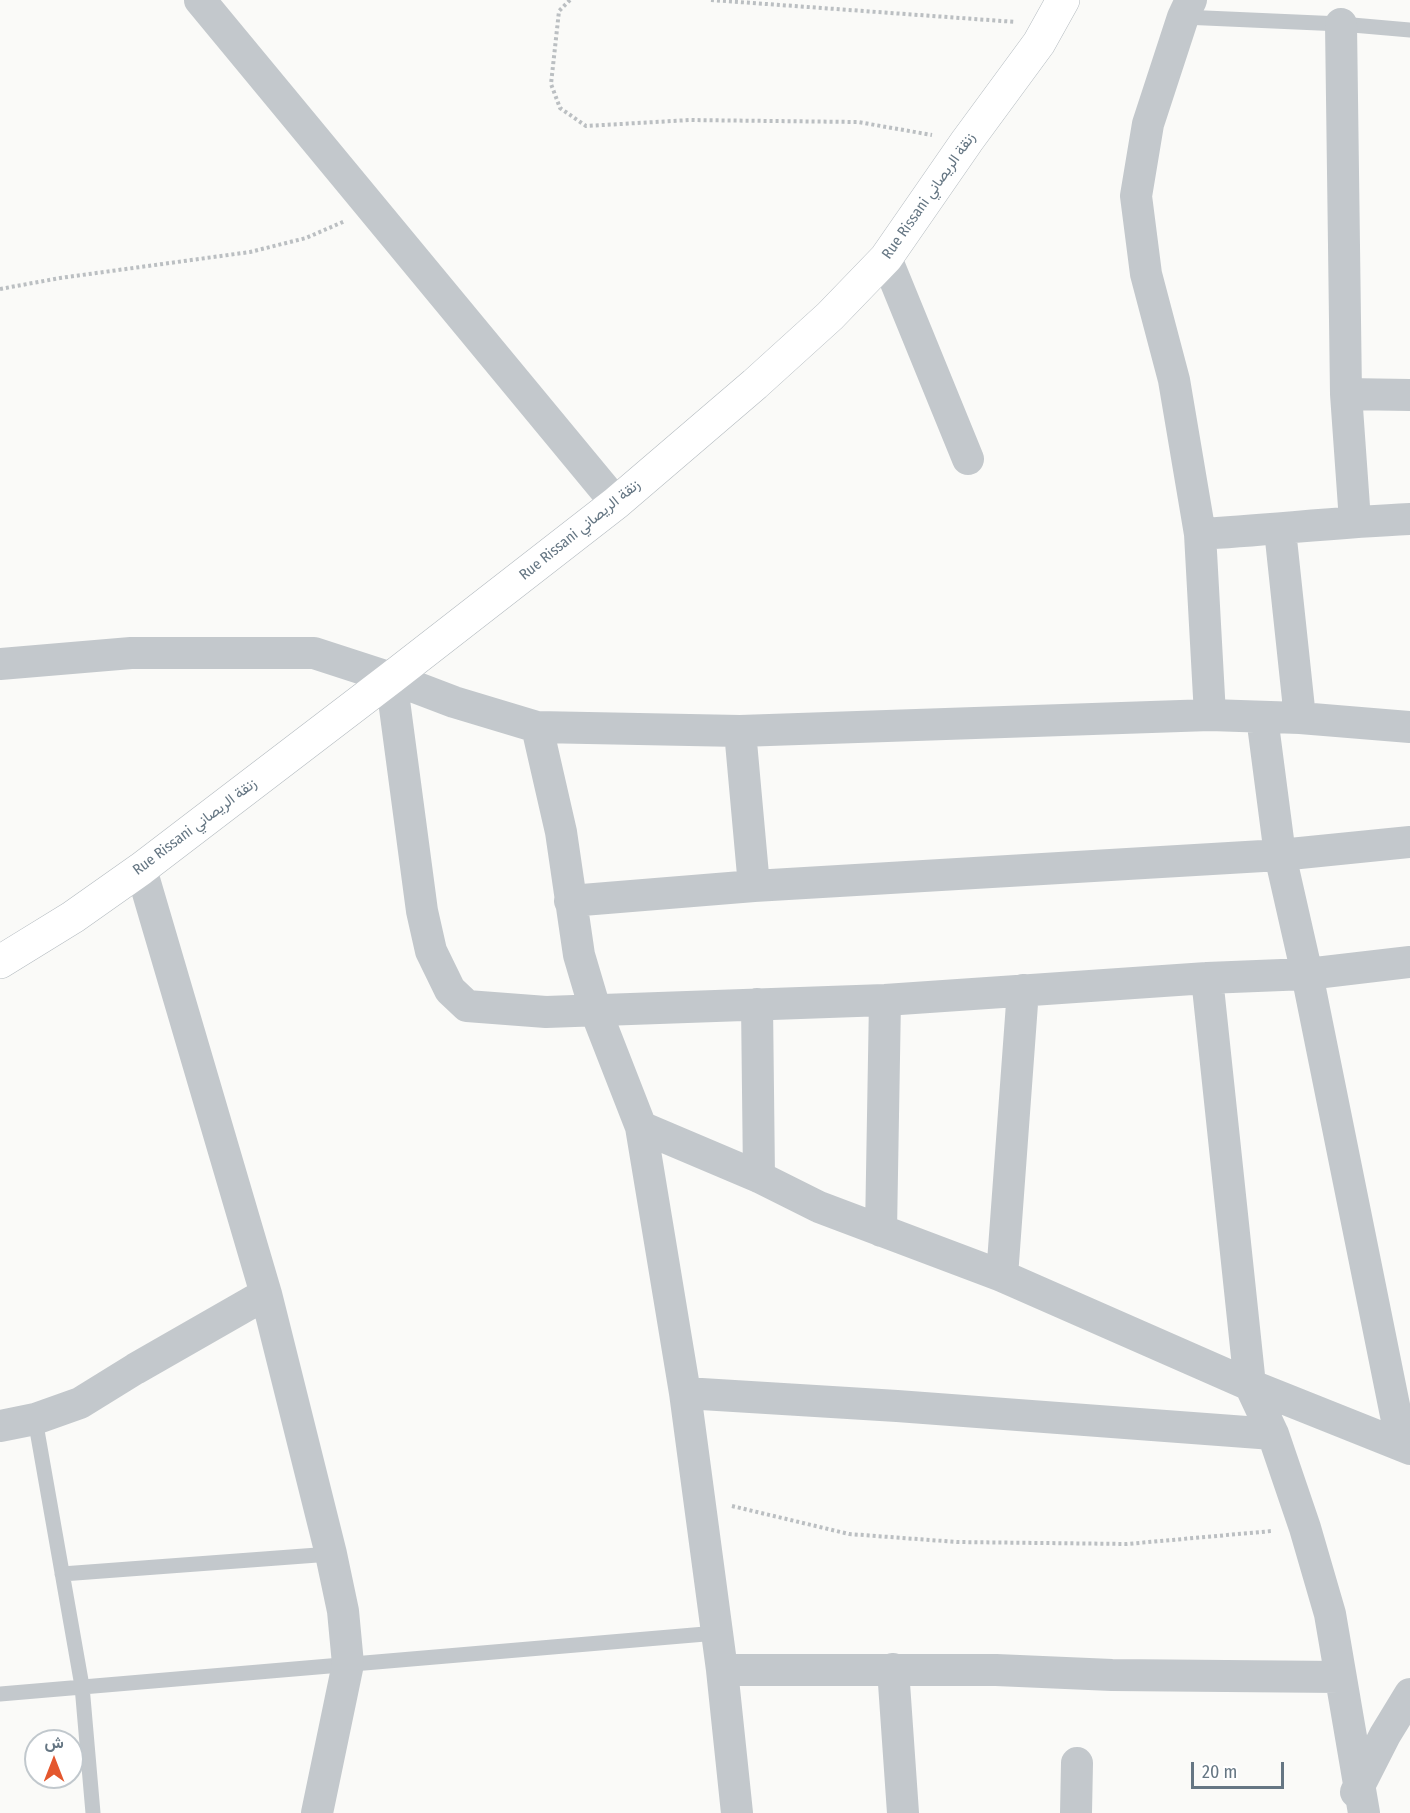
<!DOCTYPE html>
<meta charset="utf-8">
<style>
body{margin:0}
#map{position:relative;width:1410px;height:1813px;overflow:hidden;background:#fafaf8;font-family:"Fira Sans Condensed",Vazirmatn,sans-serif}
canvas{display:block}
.north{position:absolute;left:24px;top:1729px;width:60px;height:60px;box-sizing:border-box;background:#fff;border:2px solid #c1c8cd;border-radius:50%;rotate:0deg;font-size:16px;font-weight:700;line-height:24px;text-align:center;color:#657683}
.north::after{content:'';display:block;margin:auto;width:21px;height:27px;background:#e4572e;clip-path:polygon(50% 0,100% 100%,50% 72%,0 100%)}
.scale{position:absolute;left:1191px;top:1762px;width:93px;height:27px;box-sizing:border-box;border:3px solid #657683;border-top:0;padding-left:8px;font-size:18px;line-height:21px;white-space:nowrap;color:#657683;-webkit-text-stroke:4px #fff;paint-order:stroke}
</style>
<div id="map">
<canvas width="1410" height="1813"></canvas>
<div class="north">ش</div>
<div class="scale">20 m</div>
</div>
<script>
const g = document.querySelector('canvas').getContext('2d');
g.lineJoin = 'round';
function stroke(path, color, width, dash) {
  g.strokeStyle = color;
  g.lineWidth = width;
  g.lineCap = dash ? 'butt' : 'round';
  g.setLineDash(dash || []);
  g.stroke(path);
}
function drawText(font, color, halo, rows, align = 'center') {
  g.font = font + ' "Fira Sans Condensed",Vazirmatn,sans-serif';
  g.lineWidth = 6;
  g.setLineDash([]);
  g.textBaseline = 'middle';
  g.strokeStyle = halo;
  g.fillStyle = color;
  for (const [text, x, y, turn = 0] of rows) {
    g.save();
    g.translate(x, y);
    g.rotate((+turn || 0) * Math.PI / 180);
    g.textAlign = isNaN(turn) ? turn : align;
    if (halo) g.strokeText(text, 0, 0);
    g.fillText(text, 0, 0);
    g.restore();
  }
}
const secondary = new Path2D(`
 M0 962 73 917 141 869 391 678 616 503 755 384 830 316 886 258 967 141 1039 43 1063 0`);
stroke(secondary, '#b3babf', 34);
stroke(new Path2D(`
 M570 0 559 11 551 84 560 108 586 126 690 120 858 122 932 135
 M711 0 1016 22
 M0 289 60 278 250 252 306 238 345 221
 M732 1506 849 1534 957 1542 1127 1544 1272 1531`), '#bbbfc2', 4, [3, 3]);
stroke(new Path2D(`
 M1183 17 1341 24 1410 30
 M35 1419 82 1686 93 1813
 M62 1574 331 1554
 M0 1694 717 1633`), '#c3c8cc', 15);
stroke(new Path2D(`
 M200 0 616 503
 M1191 0 1183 17 1148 124 1136 196 1146 274 1174 380 1200 534 1210 715
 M1341 24 1346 394 1355 521
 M886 258 968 459
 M1346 394 1410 395
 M1280 530 1300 718
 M1200 534C1270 530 1340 522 1410 519
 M0 664 131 653H314L391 678 454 702 537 727 740 731 1210 715 1300 718 1410 727
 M391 678 422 911 431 951 450 990 467 1006 546 1012 885 1000 1207 978 1307 974 1410 962
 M1262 717 1280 855 1307 974 1402 1445
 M537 727 561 832 579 955 595 1009 641 1127 685 1393 722 1670 737 1813
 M740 731 754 886
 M141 869 266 1294 331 1554 343 1611 348 1664 317 1813
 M570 901 754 886 1280 855 1410 842
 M1207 978 1250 1385 1273 1434 1305 1528 1330 1614 1364 1813
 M757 1004 759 1177
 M641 1127 759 1177 819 1207 1002 1276 1250 1385 1410 1449
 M881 1231 885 1000
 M1002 1276 1023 990
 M685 1393 897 1406 1273 1434
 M0 1426 35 1419 80 1403 135 1369 266 1294
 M893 1669 903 1813
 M722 1670H996L1112 1675 1340 1677
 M1356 1792 1385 1735 1410 1694
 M1076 1813 1077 1763`), '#c3c8cc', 32);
stroke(secondary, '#fff', 33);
drawText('15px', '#657683', '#fff', [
 ["Rue Rissani زنقة الريصاني",929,196,-55],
 ["Rue Rissani زنقة الريصاني",580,530,-39],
 ["Rue Rissani زنقة الريصاني",195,827,-37]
]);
</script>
